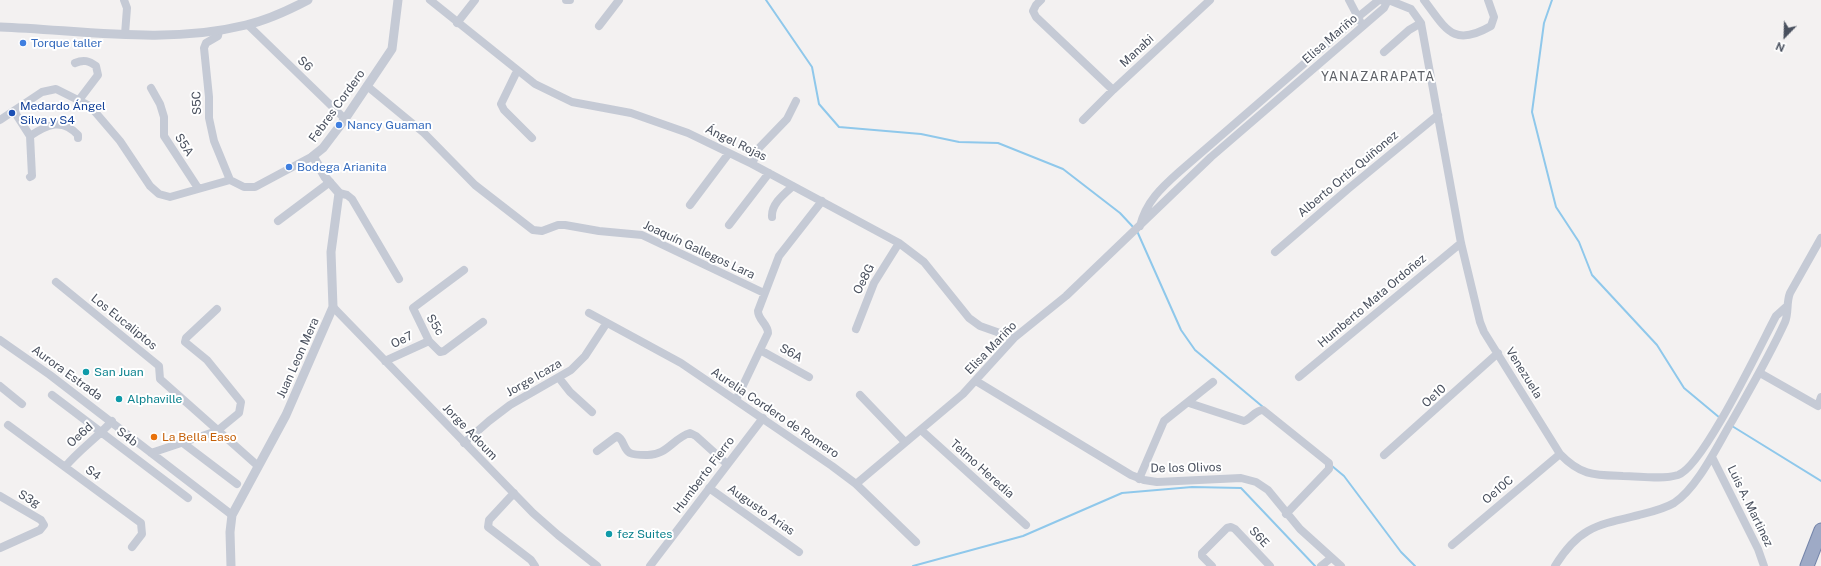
<!DOCTYPE html>
<meta charset="utf-8">
<style>
body{margin:0}
#map{position:relative;width:1821px;height:566px;overflow:hidden;background:#f3f1f1;font-family:"Public Sans",sans-serif}
canvas{display:block}
.north{position:absolute;left:1765px;top:16px;width:40px;height:40px;-webkit-text-stroke:3px #fff;paint-order:stroke;rotate:203deg;font-size:11px;font-weight:700;line-height:16px;text-align:center;color:#49505e}
.north::after{content:'';display:block;margin:auto;width:14px;height:18px;background:#49505e;clip-path:polygon(50% 0,100% 100%,50% 72%,0 100%)}
</style>
<div id="map">
<canvas width="1821" height="566"></canvas>
<div class="north">N</div>
</div>
<script>
const g = document.querySelector('canvas').getContext('2d');
g.lineJoin = 'round';
function stroke(path, color, width, dash) {
  g.strokeStyle = color;
  g.lineWidth = width;
  g.lineCap = dash ? 'butt' : 'round';
  g.setLineDash(dash || []);
  g.stroke(path);
}
function drawText(font, color, halo, rows, align = 'center') {
  g.font = font + ' "Public Sans",sans-serif';
  g.lineWidth = 4;
  g.setLineDash([]);
  g.textBaseline = 'middle';
  g.strokeStyle = halo;
  g.fillStyle = color;
  for (const [text, x, y, turn = 0] of rows) {
    g.save();
    g.translate(x, y);
    g.rotate((+turn || 0) * Math.PI / 180);
    g.textAlign = isNaN(turn) ? turn : align;
    if (halo) g.strokeText(text, 0, 0);
    g.fillText(text, 0, 0);
    g.restore();
  }
}
stroke(new Path2D(`
 M766 0 812 67 819 104 839 127 921 134 959 142 998 143 1063 169 1120 213 1134 228
 M1552 0 1544 23 1532 112 1556 207 1579 242 1592 275 1657 345 1684 388 1720 418
 M1137 231 1181 330 1195 350 1263 407
 M1732 426 1821 481
 M1332 466 1344 476 1401 552 1415 566
 M913 566 1023 536 1122 493 1192 487 1241 488 1315 566`), '#8fc8eb', 2);
const trunk = new Path2D(`
 M1807 566 1821 530`);
stroke(trunk, '#7585aa', 15);
stroke(new Path2D(`
 M124 0 127 8 125 34
 M430 0 535 84 572 102 631 113 688 133 752 164 899 243 924 262 969 318 980 326 1014 338
 M566 0H570
 M1041 0 1036 5 1033 11 1036 17 1113 90
 M1349 0 1360 21
 M1424 0C1446 29 1453 48 1491 26L1494 17 1488 0
 M457 23 475 0
 M248 25 345 119
 M599 26 619 0
 M219 31 218 36 206 43 204 48 209 97V118L214 141 230 180
 M1384 52 1409 30 1421 23
 M75 63C84 59 89 61 96 66L98 75 79 100
 M517 71 501 104 504 110 532 138
 M367 86 424 133 475 185 533 230 542 231 558 225H565L599 231 642 235 764 293
 M151 88 160 104 164 117V136L198 188
 M14 111 30 136 32 176 30 177
 M0 120 42 92 56 89 90 106 120 141 150 186 159 194 170 197 230 180 244 187H255L313 156
 M1083 120 1113 90 1210 0
 M30 136C48 124 62 118 78 135V138
 M752 164 759 148 787 119 796 101
 M339 193 347 195 352 199 399 279
 M690 205 729 153
 M772 217C771 204 784 194 793 186
 M278 221 330 182
 M729 225 769 173
 M1140 226C1146 202 1161 188 1179 172L1358 17 1379 0 1391 1 1411 9 1421 23 1461 243 1480 322 1484 332 1560 454C1581 476 1595 475 1623 476 1640 476 1661 480 1678 475 1703 467 1761 344 1776 316L1786 307
 M1275 252 1348 189 1438 115
 M464 270 413 308 429 341 440 352 444 351 483 322
 M56 282 159 366 160 379 258 466
 M333 307 533 513 558 535 597 566
 M589 313 681 363 832 466 856 484 916 542
 M856 329 874 283 899 243
 M0 340 50 375 232 515
 M760 350 809 377
 M385 361 429 341
 M1760 373 1818 406 1821 397
 M1299 377 1461 243
 M559 378 570 392 592 412
 M976 381 1131 475 1144 480 1157 482 1241 478 1256 482 1268 490 1300 529 1341 566
 M0 386 22 404
 M52 395 188 498
 M860 395 905 442
 M736 400 768 333C768 324 758 320 758 311L779 256 822 201
 M1192 404 1244 421C1251 419 1255 410 1263 410L1329 463V469L1286 514
 M8 425 141 523 142 534 132 547
 M921 430 1026 525
 M183 443 237 484
 M464 443 489 421 510 405 571 370 585 356 606 324
 M597 451 617 436C624 439 623 449 630 453 634 455 641 455 646 455 667 456 673 438 690 433L696 436 727 464
 M151 453 217 431 239 413 241 402 207 360 185 342 186 338 217 309
 M1384 455 1498 353
 M1712 457 1758 549 1764 566
 M65 467C79 450 97 438 112 421
 M1139 479 1164 421 1213 382
 M856 484 963 394 1014 338 1066 296 1211 157 1384 8 1388 0
 M709 488 799 552
 M514 493 489 520 488 527 531 560 535 566
 M0 496 41 520 44 525 40 530 0 548
 M1452 545 1560 454
 M650 566 763 418
 M1212 566 1202 556V553L1227 528 1231 527 1235 529 1270 566
 M1321 566 1331 558
 M1555 566C1579 527 1597 525 1639 515 1651 512 1664 509 1674 503 1698 487 1717 446 1732 421 1750 389 1769 357 1785 322 1789 313 1786 303 1790 293L1821 238`), '#c5cad5', 8);
stroke(new Path2D(`
 M0 27C82 30 165 45 246 25 268 20 289 10 308 0
 M231 566 230 532 232 515 286 415 333 307 331 252 339 193 325 177 313 156 323 148 345 119 392 49 398 0`), '#c5cad5', 9);
stroke(trunk, '#9eaac6', 13);
for (const [x, y, r, color] of [
 [23,43,4,"#3f7fe0"],
 [12,113,4,"#1a4fb4"],
 [339,125,4,"#3f7fe0"],
 [289,167,4,"#3f7fe0"],
 [86,372,4,"#0f9aa8"],
 [119,399,4,"#0f9aa8"],
 [154,437,4,"#e8710a"],
 [609,534,4,"#0f9aa8"]
]) {
  const dot = new Path2D();
  dot.arc(x, y, r, 0, 2 * Math.PI);
  g.fillStyle = color;
  g.fill(dot);
  stroke(dot, '#fff', 1.5);
}
drawText('12px', '#49505e', '#fff', [
 ["Elisa Mariño",1330,39,-41],
 ["Manabi",1137,51,-43],
 ["S6",305,64,44],
 ["S5C",197,103,-92],
 ["Febres Cordero",337,106,-54],
 ["Ángel Rojas",736,143,26],
 ["S5A",184,145,58],
 ["Alberto Ortiz Quiñonez",1348,174,-40],
 ["Joaquín Gallegos Lara",699,250,25],
 ["Oe8G",864,279,-63],
 ["Humberto Mata Ordoñez",1372,301,-40],
 ["Los Eucaliptos",124,322,39],
 ["S5c",435,325,59],
 ["Oe7",402,340,-25],
 ["Elisa Mariño",991,348,-46],
 ["S6A",791,353,29],
 ["Juan Leon Mera",298,358,-66],
 ["Aurora Estrada",67,373,36],
 ["Venezuela",1524,373,58],
 ["Jorge Icaza",534,378,-30],
 ["Oe10",1434,396,-42],
 ["Aurelia Cordero de Romero",775,413,34],
 ["Jorge Adoum",470,432,46],
 ["Oe6d",80,435,-42],
 ["S4b",127,437,37],
 ["De los Olivos",1186,468,-1],
 ["Telmo Heredia",982,469,42],
 ["S4",93,473,36],
 ["Humberto Fierro",704,475,-53],
 ["Oe10C",1498,490,-40],
 ["S3g",29,499,30],
 ["Luis A. Martinez",1750,506,64],
 ["Augusto Arias",761,510,35],
 ["S6E",1259,537,47]
]);
drawText('12px', '#366cbe', '#fff', [
 ["Torque taller",31,43],
 ["Nancy Guaman",347,125],
 ["Bodega Arianita",297,167]
], 'left');
drawText('12px', '#164399', '#fff', [
 ["Medardo Ángel",20,106],
 ["Silva y S4",20,120]
], 'left');
drawText('12px', '#0d838f', '#fff', [
 ["San Juan",94,372],
 ["Alphaville",127,399],
 ["fez Suites",617,534]
], 'left');
drawText('12px', '#c56008', '#fff', [
 ["La Bella Easo",162,437]
], 'left');
g.letterSpacing = '1px';
drawText('13px', '#5d6066', '#fff', [
 ["YANAZARAPATA",1378,77]
]);
g.letterSpacing = '0px';
</script>
